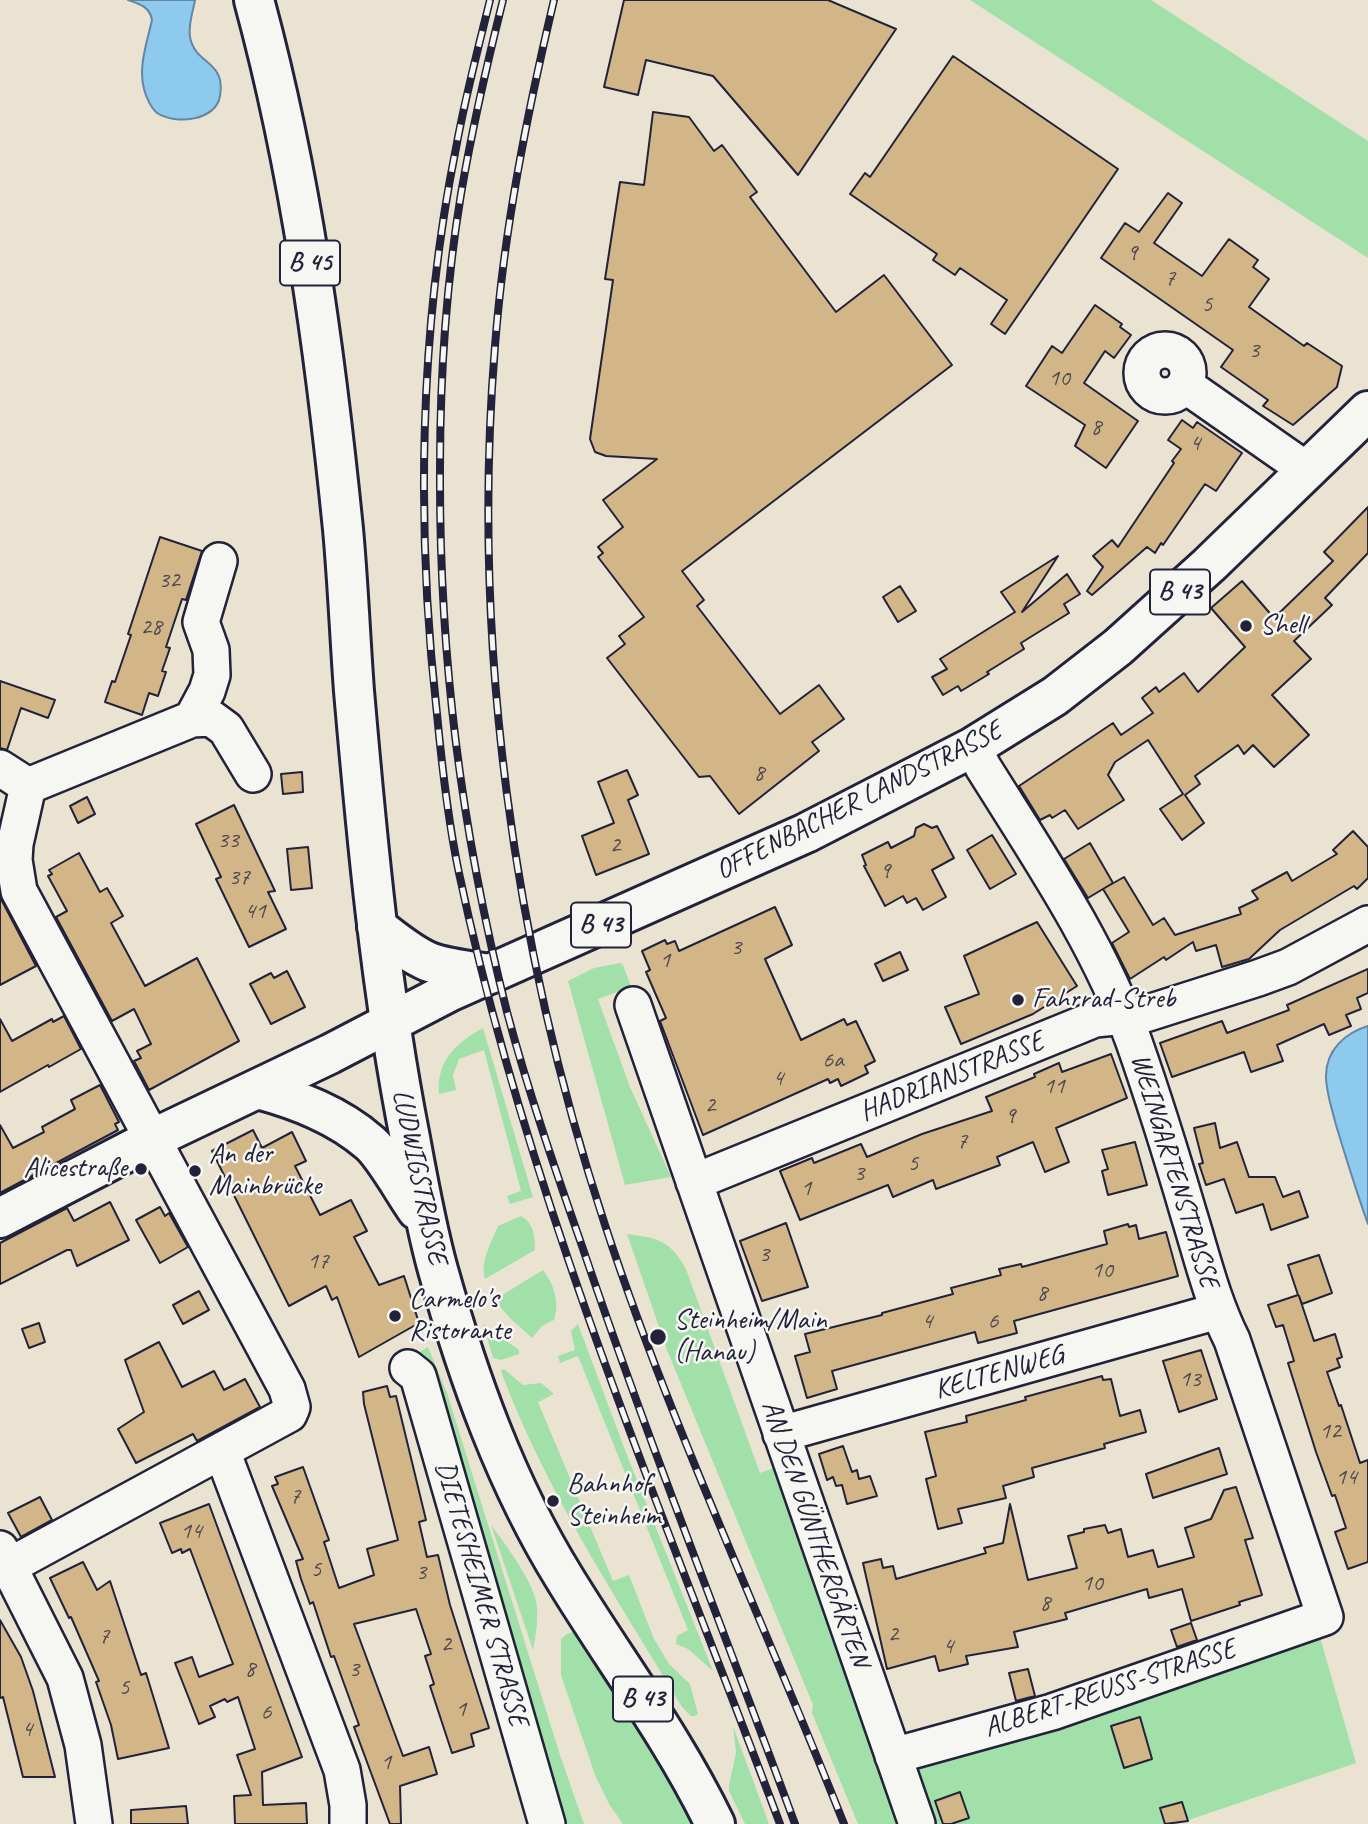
<!DOCTYPE html>
<meta charset="utf-8">
<style>
body{margin:0}
canvas{display:block;background:#ebe3d2}
</style>
<canvas width="1368" height="1824"></canvas>
<script>
const g = document.querySelector('canvas').getContext('2d');
g.lineJoin = 'round';
function fillPath(path, color) {
  g.fillStyle = color;
  g.fill(path, 'evenodd');
}
function stroke(path, color, width, dash) {
  g.strokeStyle = color;
  g.lineWidth = width;
  g.lineCap = dash ? 'butt' : 'round';
  g.setLineDash(dash || []);
  g.stroke(path);
}
function drawText(font, color, halo, rows, align = 'center') {
  g.font = font + ' Caveat,sans-serif';
  g.lineWidth = 5;
  g.setLineDash([]);
  g.textBaseline = 'middle';
  g.strokeStyle = halo;
  g.fillStyle = color;
  for (const [text, x, y, turn = 0] of rows) {
    g.save();
    g.translate(x, y);
    g.rotate((+turn || 0) * Math.PI / 180);
    g.textAlign = isNaN(turn) ? turn : align;
    if (halo) g.strokeText(text, 0, 0);
    g.fillText(text, 0, 0);
    g.restore();
  }
}
fillPath(new Path2D(`
 M970 0H1151L1368 141V258Z
 M620 963 623 965 631 987 598 999 630 1087 671 1177 625 1185 568 981 594 968Z
 M483 1028 533 1197 510 1204 507 1196 521 1191 484 1050 459 1059 453 1075 456 1090 439 1094C436 1061 456 1043 483 1028Z
 M521 1216C534 1223 535 1237 535 1250L485 1279C480 1261 491 1243 498 1226Z
 M627 1234C658 1238 670 1240 686 1269L760 1473 776 1467 903 1824H858L812 1713 813 1705 667 1350Z
 M543 1270C554 1285 560 1302 554 1320L542 1326 532 1338 511 1319 494 1300Z
 M483 1324 519 1350V1354L501 1360 493 1358Z
 M578 1324 625 1450 713 1671 688 1649 676 1644 677 1636 688 1630 578 1356 560 1363 558 1356 575 1350 571 1331Z
 M428 1347 447 1393 560 1755 584 1824H555L411 1357Z
 M504 1369 523 1385 541 1383 554 1394 538 1402 613 1581 629 1575 654 1639 669 1664 690 1684 698 1714 695 1716H691L682 1707C617 1599 547 1493 502 1374L501 1370Z
 M491 1525C504 1542 532 1580 536 1601 539 1617 536 1634 533 1650Z
 M1318 1630 1356 1763 1177 1824H937L914 1764Z
 M575 1631 666 1767 695 1824H623L609 1804 595 1775 561 1675V1639L567 1634Z
 M733 1726 769 1824H745L729 1791V1785L736 1753Z`), '#a1e0a9');
const water = new Path2D(`
 M128 0H195C193 12 188 24 190 37 195 65 226 60 220 96 216 121 176 125 157 113 151 108 146 97 144 89 138 67 147 42 152 20 150 7 140 4 128 0Z
 M1368 1026V1224C1356 1191 1346 1158 1336 1125 1332 1109 1326 1092 1326 1076 1326 1050 1345 1033 1368 1026Z`);
fillPath(water, '#8ec9ee');
stroke(water, '#6386a6', 2);
const building = new Path2D(`
 M624 0H828L896 29 798 175 713 76 646 60 638 95 604 87Z
 M953 56 1118 169 1005 334 991 324 1007 300 960 268 955 275 933 260 937 254 850 194 865 173 870 177Z
 M653 112 689 117 714 151 722 145 757 192 750 197 836 312 884 275 952 365 682 571 704 600 697 606 780 714 819 685 844 719 812 742 819 751 739 814 710 776 699 777 607 658 625 644 619 636 644 617 598 557 603 553 598 547 623 527 603 500 657 459 606 456 595 452 590 439 613 280 605 279 620 182 644 185Z
 M1168 193 1182 203 1154 243 1202 276 1229 239 1258 260 1253 267 1269 279 1249 307 1304 346 1307 343 1342 366 1337 387 1293 425 1263 406 1268 400 1221 367 1233 350 1101 258 1125 223 1139 232Z
 M1095 305 1122 324 1120 327 1131 335 1114 358 1105 351 1084 383 1138 421 1106 468 1075 446 1085 425 1026 386 1052 346 1062 353Z
 M1182 420 1193 428 1197 422 1242 453 1216 491 1205 484 1163 545 1161 543 1155 553 1147 547 1092 595 1087 591 1103 567 1093 556 1112 540 1118 547 1174 463 1172 461 1181 449 1168 440Z
 M1368 507V553L1325 598 1332 605 1294 641 1311 659 1272 695 1309 735 1274 767 1253 745 1244 754 1238 745 1195 776 1200 784 1185 795 1204 823 1182 840 1160 809 1183 794 1148 740 1115 762 1108 775 1124 800 1078 829 1065 810 1052 818 1050 815 1040 820 1019 786 1113 723 1121 735 1153 713 1142 698 1156 687 1159 692 1184 673 1198 692 1245 647 1211 608 1242 581 1274 618 1333 561 1324 552Z
 M160 537 202 551 186 600 182 599 166 647 170 648 162 671 166 672 158 696 149 693 142 715 105 702 112 681 115 682 131 635 128 634Z
 M1058 556 1022 612 1067 574 1080 594 1064 604 1069 613 1021 643 1024 649 987 672 989 674 961 691 958 686 943 695 932 677 947 669 940 659 1015 612 1001 592Z
 M900 586 916 611 898 622 883 597Z
 M0 681 55 700 48 718 21 708 7 750 0 748Z
 M627 770 638 795 628 800 649 854 596 875 582 836 614 823 598 782Z
 M302 772 303 792 283 794 281 774Z
 M87 797 95 814 78 823 70 806Z
 M234 805 275 891 268 892 286 929 249 947 216 879 221 877 196 824Z
 M924 824 932 828 937 826 954 858 932 870 946 897 923 910 916 898 907 903 903 896 885 906 864 866 866 865 862 855 888 842 891 848 914 836 916 828Z
 M1353 831 1368 847V878L1357 889 1354 886 1280 930 1249 959 1222 967 1216 945 1196 951 1193 942 1166 960 1164 957 1130 979 1112 943 1129 932 1103 889 1124 877 1153 925 1164 918 1175 935 1241 914 1239 908 1258 899 1252 891 1287 872 1292 881 1337 854 1333 850Z
 M992 835 1016 874 990 889 967 850Z
 M1090 843 1113 883 1088 898 1064 859Z
 M308 847 312 888 291 890 287 849Z
 M79 853 100 892 107 888 123 916 111 923 145 986 197 958 239 1041 149 1090 134 1061 141 1058 137 1051 151 1044 134 1009 112 1021 56 917 67 911 48 876 52 874 49 870Z
 M0 897 36 966 0 985Z
 M775 907 792 945 765 959 801 1040 844 1019 847 1025 856 1021 875 1061 865 1066 868 1073 841 1086 838 1079 830 1083 828 1079 703 1135 660 1021 666 1018 646 972 650 970 642 951 665 940 667 944 675 941 679 951Z
 M1037 922 1077 986 1033 1014 961 1044 945 1007 979 994 964 956Z
 M900 952 908 970 883 981 875 964Z
 M1368 969V993L1357 998 1361 1009 1346 1015 1351 1026 1329 1035 1324 1024 1277 1045 1283 1061 1251 1072 1244 1052 1172 1077 1160 1043 1222 1021 1227 1033 1289 1010 1287 1005Z
 M287 971 305 1007 271 1024 250 984 271 973 274 978Z
 M64 1016 81 1049 49 1067 48 1065 0 1092V1019L12 1041 52 1019 53 1022Z
 M1111 1054 1127 1098 1056 1128 1069 1162 1045 1172 1033 1142 997 1157 1000 1165 936 1189 933 1180 893 1197 888 1185 800 1220 780 1171 812 1158 814 1163 861 1144 867 1157 922 1134 992 1111 986 1097 1035 1077 1034 1074 1059 1063 1062 1072Z
 M100 1085 119 1122 115 1124 118 1130 0 1193V1125L13 1148 44 1132 42 1127 75 1109 71 1100Z
 M1215 1123 1220 1148 1237 1142 1249 1177H1275L1283 1197 1299 1191 1308 1217 1271 1230 1263 1204 1236 1213 1224 1179 1206 1185 1199 1164 1203 1163 1194 1128Z
 M253 1130 262 1148 292 1132 306 1161 295 1166 320 1215 351 1200 367 1231 354 1237 379 1285 404 1276 419 1323 359 1357 337 1297 332 1300 326 1286 289 1306 212 1151Z
 M1135 1142 1147 1185 1108 1195 1102 1171 1108 1169 1102 1150Z
 M110 1202 129 1240 77 1266 71 1250H67L0 1284V1243L67 1208 74 1221Z
 M160 1207 165 1216 169 1213 188 1247 160 1263 136 1220Z
 M786 1223 808 1287 762 1301 740 1241Z
 M1128 1224 1129 1227 1136 1225 1139 1239 1166 1232 1178 1276 1014 1321 1017 1333 978 1343 975 1332 832 1371 837 1389 807 1398 795 1356 810 1352 805 1334 882 1315V1313L953 1294 951 1288 1001 1275 999 1269 1021 1264 1022 1267 1107 1244 1104 1231Z
 M1319 1255 1332 1293 1302 1304 1299 1296 1314 1341 1335 1334 1342 1357 1337 1359 1340 1367 1327 1372 1339 1406 1341 1405 1360 1463 1368 1460V1562L1348 1569 1335 1532 1346 1528 1335 1495 1332 1496 1316 1452 1288 1363 1294 1361 1283 1325 1276 1327 1268 1305 1298 1295 1288 1265Z
 M199 1291 209 1310 183 1324 173 1305Z
 M39 1323 45 1342 29 1348 22 1329Z
 M159 1342 182 1387 214 1371 224 1390 245 1379 260 1407 197 1441 193 1434 136 1463 118 1429 144 1412 125 1360Z
 M1201 1350 1217 1399 1179 1412 1163 1361Z
 M1102 1376 1103 1380 1111 1379 1120 1416 1140 1410 1146 1432 1104 1444 1105 1448 1032 1468 1034 1477 1003 1486 1006 1498 958 1509 962 1523 938 1529 926 1479 936 1476 925 1432 967 1422 966 1416 1026 1400 1025 1397Z
 M387 1386 390 1397 396 1396 426 1520 419 1522 427 1557 438 1555 450 1605 489 1728 471 1734 474 1746 452 1753 430 1686 434 1684 425 1656 431 1654 416 1609 354 1624 403 1756 429 1747 437 1774 400 1786 401 1824H390L354 1727 359 1725 334 1656 331 1657 313 1602 310 1604 301 1579 296 1561 303 1559 272 1486 278 1484 275 1477 303 1467 329 1540 324 1542 339 1588 374 1575 367 1549 398 1540 364 1404 363 1392Z
 M843 1446 852 1472 857 1470 859 1479 870 1476 877 1496 847 1504 842 1485 836 1486 833 1477 827 1480 819 1454Z
 M1219 1448 1227 1474 1153 1498 1146 1474Z
 M1236 1487 1253 1538 1245 1540 1262 1595 1239 1602 1240 1605 1191 1621 1182 1589 1149 1598 1147 1589 1065 1613 1067 1619 1014 1632 1018 1647 966 1656 968 1664 939 1671 935 1656 887 1669 863 1563 881 1559 883 1568 893 1566 896 1579 986 1553 984 1548 1003 1543 1010 1504 1028 1580 1077 1568 1068 1536 1084 1532V1529L1105 1525 1108 1533 1121 1529 1128 1557 1153 1550 1158 1567 1194 1557 1185 1528 1211 1519 1224 1490Z
 M40 1497 52 1520 21 1537 8 1513Z
 M209 1504 302 1757 262 1772 263 1805 306 1803 307 1824H235L234 1796 251 1795 237 1755 255 1749 238 1697 227 1702 225 1699 210 1706 215 1717 199 1724 175 1663 192 1657 199 1677 233 1664 190 1549 182 1553 181 1549 172 1553 160 1523Z
 M83 1562 97 1590 110 1581 141 1675 146 1673 169 1748 118 1759 111 1725 96 1682 99 1681 71 1617 69 1618 50 1578Z
 M0 1620 21 1657 33 1691 55 1777H23L3 1697 0 1698Z
 M1191 1623 1197 1640 1177 1647 1171 1630Z
 M1028 1669 1035 1696 1016 1701 1009 1673Z
 M1140 1717 1152 1759 1124 1768 1111 1726Z
 M960 1792 969 1818 951 1824H943L935 1801Z
 M1182 1802 1188 1821 1165 1824 1160 1808Z
 M186 1806 188 1824H131V1810Z`);
fillPath(building, '#d2b687');
stroke(building, '#22223b', 2);
const minor = new Path2D(`
 M1142 373a23 23 0 1 1 46 0a23 23 0 1 1-46 0Z
 M1185 385 1308 471
 M192 719 207 691 212 675 211 650 201 622 219 561
 M0 768 28 786 192 719 211 718 226 729 253 774
 M633 1005 917 1824
 M694 1182 1095 1019 1145 1014 1258 978 1288 967 1368 924
 M408 1368 418 1376 547 1824
 M781 1434 1218 1311
 M222 1451 342 1770 348 1805V1824
 M0 1549 65 1678 83 1745 94 1824
 M0 1571 289 1414 292 1407 287 1389 19 891 14 860 15 844 28 786
 M893 1756 1052 1712 1325 1617 1232 1340C1212 1300 1202 1257 1189 1215 1172 1157 1154 1099 1134 1042 1099 944 1038 855 983 767L973 747`);
const major = new Path2D(`
 M254 0C301 173 325 351 343 529 348 583 350 637 354 691 367 841 381 991 410 1138 418 1182 426 1227 438 1270 468 1377 506 1484 565 1579 615 1661 673 1737 715 1824
 M377 927C394 940 410 954 429 962 448 969 470 971 490 974
 M258 1089C298 1100 338 1115 370 1143 384 1155 405 1193 417 1210
 M0 1218 154 1138 330 1054 449 992 806 833 973 747 1055 696 1118 647 1209 565 1368 411`);
stroke(minor, '#22223b', 40);
stroke(major, '#22223b', 44);
stroke(minor, '#f6f6f2', 35);
stroke(major, '#f6f6f2', 38);
const rail = new Path2D(`
 M490 0C478 49 465 98 456 148 419 331 416 528 437 714 442 767 448 821 459 873 528 1200 663 1512 780 1824
 M503 0C487 64 472 129 461 194 446 285 440 377 440 468 439 656 461 830 507 1012 528 1091 555 1169 582 1246 648 1441 724 1631 795 1824
 M554 0C527 114 504 229 495 346 471 639 513 946 605 1225 672 1429 765 1624 844 1824`);
stroke(rail, '#22223b', 8);
stroke(rail, '#f6f6f2', 5, [16]);
for (const [x, y, r, color] of [
 [1246,626,7,"#22223b"],
 [1018,1000,7,"#22223b"],
 [141,1169,7,"#22223b"],
 [195,1171,7,"#22223b"],
 [395,1316,7,"#22223b"],
 [658,1337,9,"#22223b"],
 [553,1501,7,"#22223b"]
]) {
  const dot = new Path2D();
  dot.arc(x, y, r, 0, 2 * Math.PI);
  g.fillStyle = color;
  g.fill(dot);
  stroke(dot, '#f6f6f2', 2.5);
}
drawText('24px', '#4e474e', null, [
 ["9",1132,254],
 ["7",1170,279],
 ["5",1207,305],
 ["3",1254,351],
 ["10",1059,379],
 ["8",1096,428],
 ["4",1195,444],
 ["32",169,581],
 ["28",151,628],
 ["8",759,774],
 ["33",228,841],
 ["2",615,846],
 ["9",885,872],
 ["37",239,878],
 ["41",255,912],
 ["3",736,948],
 ["1",665,961],
 ["6a",833,1061],
 ["4",778,1079],
 ["11",1054,1087],
 ["2",710,1106],
 ["9",1010,1117],
 ["7",962,1142],
 ["5",913,1164],
 ["3",859,1174],
 ["1",806,1189],
 ["3",764,1255],
 ["17",318,1262],
 ["10",1102,1271],
 ["8",1042,1294],
 ["4",927,1322],
 ["6",993,1322],
 ["13",1190,1380],
 ["12",1330,1432],
 ["14",1346,1478],
 ["7",295,1497],
 ["14",191,1532],
 ["5",316,1570],
 ["3",421,1573],
 ["10",1092,1584],
 ["8",1045,1604],
 ["2",893,1635],
 ["7",104,1637],
 ["2",446,1645],
 ["4",948,1647],
 ["8",250,1670],
 ["3",354,1670],
 ["5",124,1688],
 ["1",461,1710],
 ["6",266,1713],
 ["4",27,1730],
 ["1",386,1763]
]);
for (const [x, y, w] of [
 [310,263,60],
 [1180,592,60],
 [601,925,60],
 [643,1699,60]
]) {
  const box = new Path2D();
  box.roundRect(x - w / 2, y - 22.5, w, 45, 5);
  g.fillStyle = '#f6f6f2';
  g.fill(box);
  stroke(box, '#22223b', 2);
}
drawText('bold 26px', '#22223b', null, [
 ["B 45",310,263],
 ["B 43",1180,592],
 ["B 43",601,925],
 ["B 43",643,1699]
]);
drawText('28px', '#22223b', '#f6f6f2', [
 ["Shell",1260,626],
 ["Fahrrad-Streb",1032,1000],
 ["An der",209,1155],
 ["Mainbrücke",209,1187],
 ["Alicestraße",127,1169,"right"],
 ["Carmelo's",409,1300],
 ["Ristorante",409,1332],
 ["Steinheim/Main",674,1321],
 ["(Hanau)",674,1353],
 ["Bahnhof",567,1485],
 ["Steinheim",567,1517]
], 'left');
drawText('28px', '#22223b', '#f6f6f2', [
 ["OFFENBACHER LANDSTRASSE",859,801,-27],
 ["HADRIANSTRASSE",952,1077,-22],
 ["WEINGARTENSTRASSE",1174,1171,73],
 ["LUDWIGSTRASSE",419,1177,78],
 ["KELTENWEG",999,1373,-16],
 ["AN DEN GÜNTHERGÄRTEN",815,1534,71],
 ["DIETESHEIMER STRASSE",481,1594,74],
 ["ALBERT-REUSS-STRASSE",1110,1689,-18]
]);
</script>
